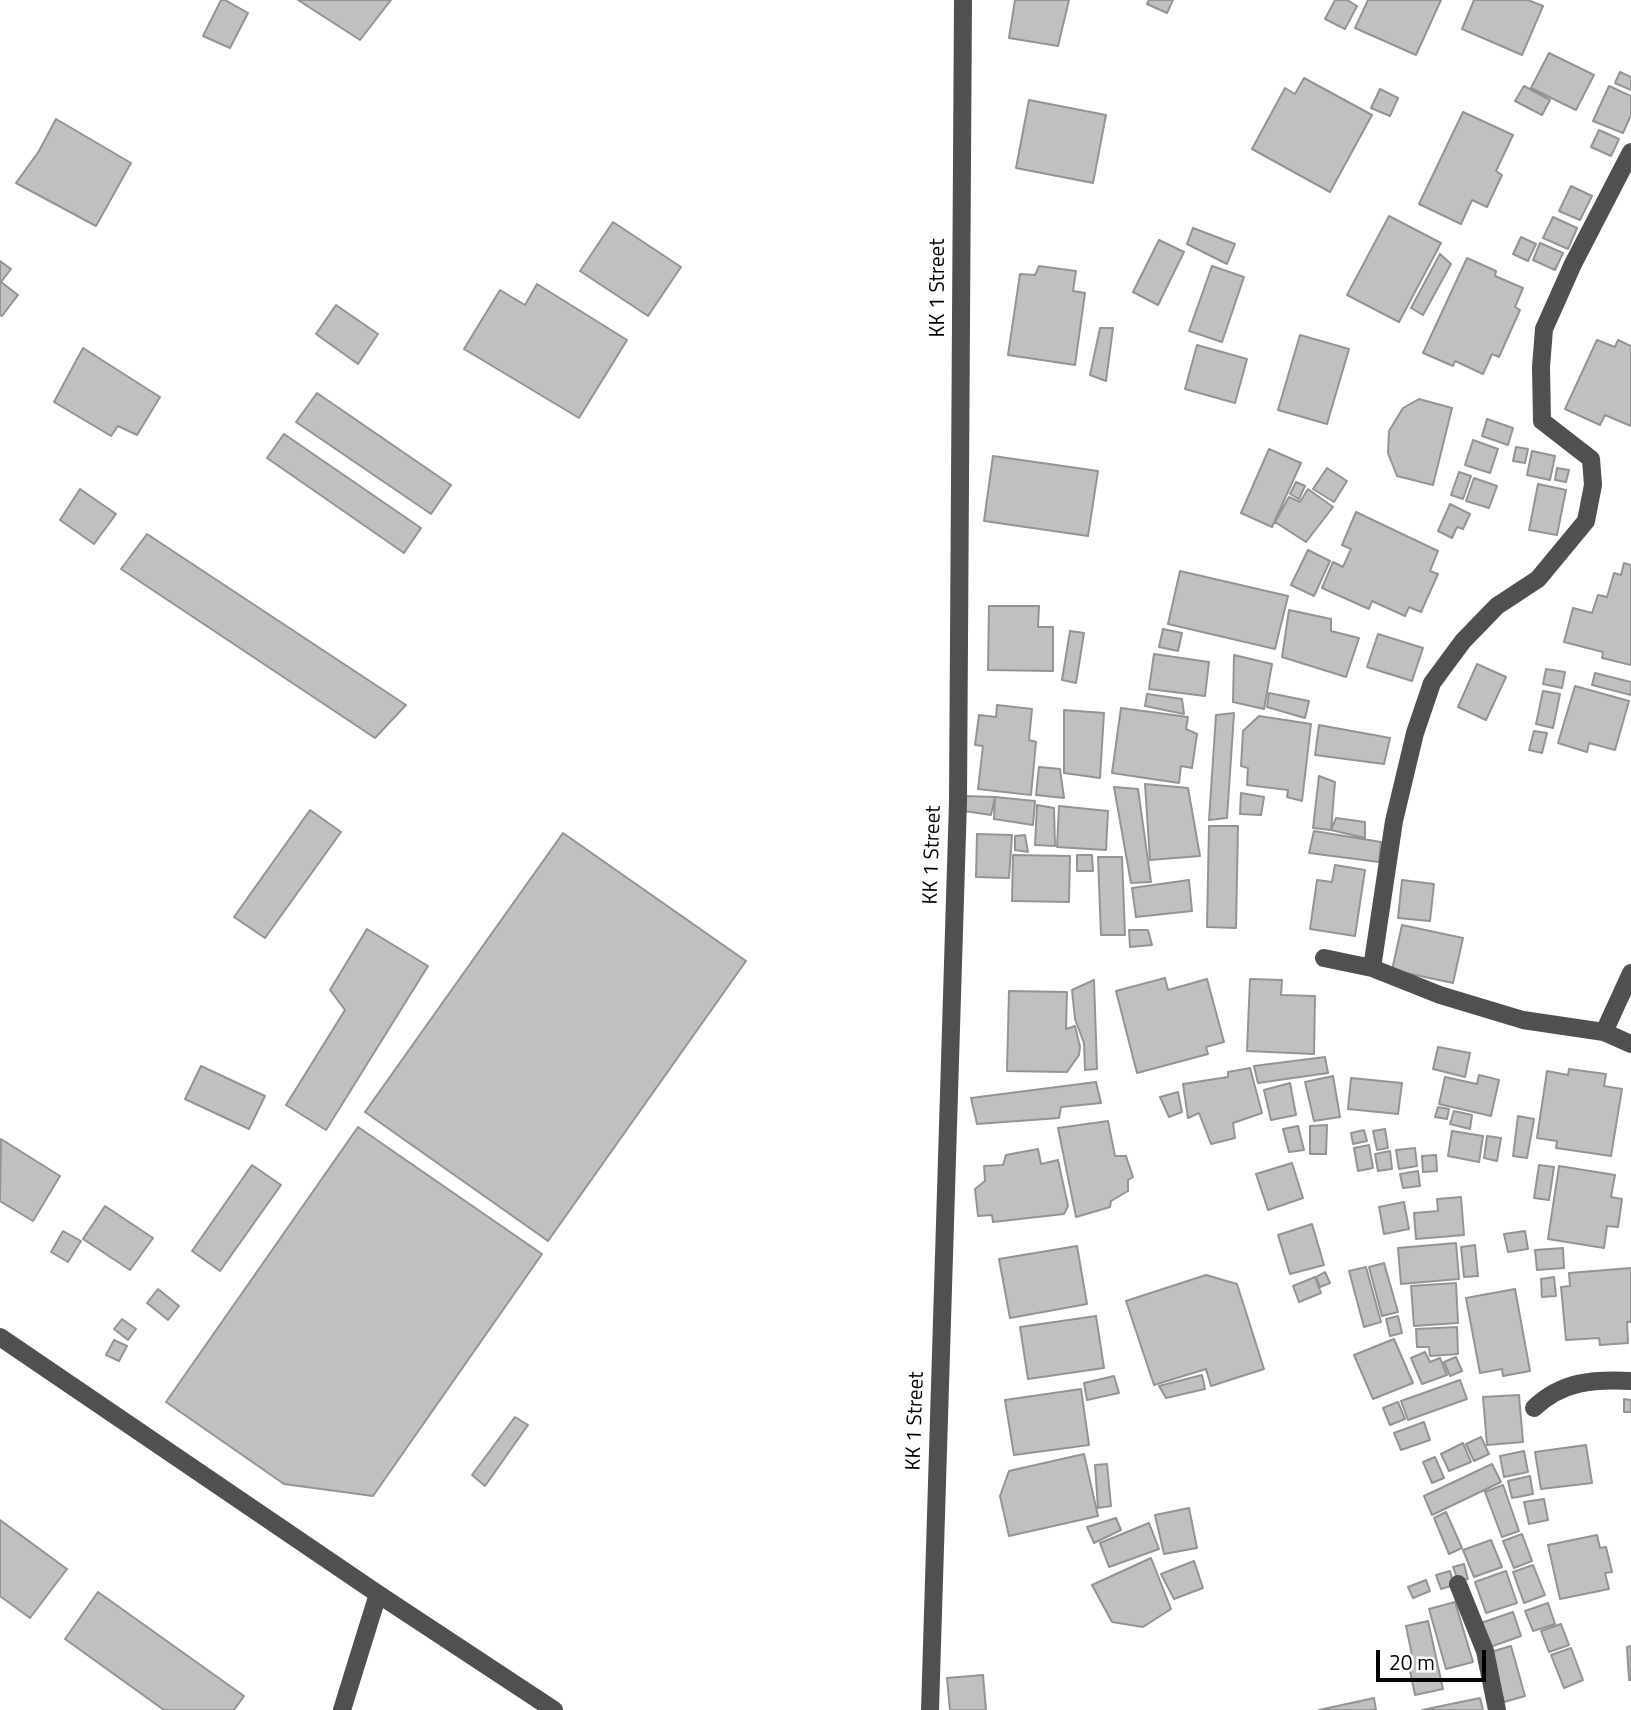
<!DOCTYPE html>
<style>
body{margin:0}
#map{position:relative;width:1631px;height:1710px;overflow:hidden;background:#fff;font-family:"Titillium Web",sans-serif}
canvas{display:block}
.scale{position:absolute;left:1376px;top:1650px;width:110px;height:32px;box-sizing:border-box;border:4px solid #000;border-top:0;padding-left:9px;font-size:21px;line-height:24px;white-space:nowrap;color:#000;-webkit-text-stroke:5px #fff;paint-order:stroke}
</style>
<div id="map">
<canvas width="1631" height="1710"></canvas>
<div class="scale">20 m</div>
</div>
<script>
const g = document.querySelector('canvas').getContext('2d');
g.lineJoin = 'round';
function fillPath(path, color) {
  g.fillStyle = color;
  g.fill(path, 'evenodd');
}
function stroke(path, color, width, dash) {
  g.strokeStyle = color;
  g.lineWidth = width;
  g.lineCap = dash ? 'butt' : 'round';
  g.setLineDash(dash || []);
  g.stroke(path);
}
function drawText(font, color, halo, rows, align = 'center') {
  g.font = font + ' "Titillium Web",sans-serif';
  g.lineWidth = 6;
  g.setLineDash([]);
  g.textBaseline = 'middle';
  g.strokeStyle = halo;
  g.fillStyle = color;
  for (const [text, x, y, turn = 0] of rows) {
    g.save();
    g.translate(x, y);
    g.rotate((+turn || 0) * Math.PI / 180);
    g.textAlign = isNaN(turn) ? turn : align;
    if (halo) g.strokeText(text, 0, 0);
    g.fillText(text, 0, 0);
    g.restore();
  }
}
const building = new Path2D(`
 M221 0H225L248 13 230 48 203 36Z
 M298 0H391L360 40Z
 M1015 0H1069L1058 46 1009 38Z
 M1149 0H1173L1167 13 1147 4Z
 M1335 0H1347L1357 6 1345 29 1325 19Z
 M1368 0H1441L1416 55 1355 28Z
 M1474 0H1528L1543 6 1522 55 1462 29Z
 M1549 53 1594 75 1576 110 1531 88Z
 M1620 72 1631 77V90L1615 83Z
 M1304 78 1372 115 1330 192 1252 149 1285 88 1295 94Z
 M1524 86 1550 100 1542 115 1515 101Z
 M1609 86 1631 96V115L1623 133 1593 121Z
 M1380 89 1398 98 1390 116 1371 108Z
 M1029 100 1106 115 1093 183 1016 168Z
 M1463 112 1513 135 1496 171 1502 175 1487 207 1472 200 1461 224 1419 204Z
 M56 119 131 163 96 226 16 183 39 151Z
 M1599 130 1619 139 1611 156 1591 147Z
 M1571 186 1592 196 1580 220 1559 211Z
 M1389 216 1441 243 1399 322 1347 295Z
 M1553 217 1577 228 1568 249 1543 238Z
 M613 222 681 267 648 316 580 271Z
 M1193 228 1235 244 1227 264 1187 244Z
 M1521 237 1536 244 1528 261 1513 254Z
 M1159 240 1184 252 1158 305 1133 292Z
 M1540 243 1563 253 1555 270 1533 260Z
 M1440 254 1451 264 1423 315 1411 308Z
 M1467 258 1496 271 1495 276 1523 288 1515 307 1520 310 1499 357 1492 354 1483 374 1455 361 1453 366 1423 353Z
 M0 261 11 269 1 282 18 295 2 316 0 315Z
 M1039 266 1076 271 1073 291 1085 293 1075 365 1008 355 1020 274 1035 275Z
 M1212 266 1244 277 1222 342 1189 331Z
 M537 284 627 340 579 418 464 349 500 290 525 305Z
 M336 305 378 334 358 364 316 334Z
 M1100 328H1113L1106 381 1090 375Z
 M1300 335 1349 349 1327 424 1278 410Z
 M1597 340 1615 347 1618 340 1631 346V426L1605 415 1600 425 1565 409Z
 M1197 345 1247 359 1235 403 1185 389Z
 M83 348 160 397 137 435 118 426 111 436 54 402Z
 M317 393 451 485 431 514 296 422Z
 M1419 399 1452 408 1433 485 1397 476 1388 453 1389 431 1403 408Z
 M1487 419 1513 428 1508 445 1482 436Z
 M284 434 421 528 404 553 267 458Z
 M1473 440 1498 449 1490 473 1465 465Z
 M1516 447 1528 449 1525 463 1513 461Z
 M1269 449 1301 463 1272 527 1241 513Z
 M1532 451 1555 456 1550 480 1527 475Z
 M993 456 1098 471 1088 536 984 521Z
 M1327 468 1347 481 1334 502 1313 489Z
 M1557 468 1569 470 1566 482 1555 480Z
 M1459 472 1471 476 1463 499 1451 495Z
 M1474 478 1497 486 1489 508 1466 501Z
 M1296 482 1305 486 1299 499 1290 494Z
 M1538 484 1566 490 1557 535 1529 530Z
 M80 489 116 514 94 544 60 520Z
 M1308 489 1333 507 1306 542 1275 522 1289 497 1300 502Z
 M1450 504 1470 514 1463 529 1457 527 1452 538 1438 531Z
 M1356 512 1438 551 1430 571 1438 574 1421 612 1409 607 1405 616 1372 601 1369 609 1322 588 1333 562 1343 567 1351 549 1342 545Z
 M147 534 406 705 375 738 121 569Z
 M1308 550 1330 561 1314 596 1291 585Z
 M1624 563 1631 565V665L1602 658 1603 652 1564 642 1573 608 1592 613 1598 595 1607 597 1614 573 1621 575Z
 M1180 571 1288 596 1275 649 1168 624Z
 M989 606H1039L1038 627H1053V671L988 670Z
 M1289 610 1331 619V631L1359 638 1346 677 1282 657Z
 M1163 629 1182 633 1178 651 1159 647Z
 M1070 631 1084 633 1076 683 1062 680Z
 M1378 634 1423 648 1412 681 1367 667Z
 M1154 654 1209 662 1205 696 1149 689Z
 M1234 655 1272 664 1264 709 1233 702Z
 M1477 664 1506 677 1486 720 1458 707Z
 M1546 669 1565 672 1562 688 1543 684Z
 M1595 673 1631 682V695L1592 685Z
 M1575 686 1629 701 1615 750 1589 743 1587 752 1558 743Z
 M1543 691 1560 694 1553 728 1536 724Z
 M1269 693 1309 701 1305 718 1267 707Z
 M1147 694 1182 699 1184 714 1145 706Z
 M997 705 1032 709 1029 740 1036 742 1031 795 978 789 983 746 975 745 979 715 996 717Z
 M1121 708 1188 717 1186 729 1197 734 1192 768 1181 766 1179 783 1112 773Z
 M1064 710 1104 713 1100 778 1064 773Z
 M1234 713 1227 818 1209 820 1216 715Z
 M1259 716 1311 724 1302 801 1287 797 1288 790 1247 785 1248 768 1241 766 1243 731Z
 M1319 725 1390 738 1384 764 1315 755Z
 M1534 731 1547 733 1542 753 1529 750Z
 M1039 767 1060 769 1064 798 1036 795Z
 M1319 776 1335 782 1331 830 1313 828Z
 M1145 784 1188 788 1200 856 1150 860Z
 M1114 787 1138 789 1151 882 1131 883Z
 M1241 793 1264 797 1261 815 1240 814Z
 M964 796 995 797 991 815 964 811Z
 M995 797 1035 801 1033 825 994 819Z
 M1037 805 1054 808 1055 846 1035 845Z
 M1059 806 1108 811 1106 850 1057 847Z
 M310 810 341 832 265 938 234 917Z
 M1336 818 1365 822V838L1331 830Z
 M1209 826H1238L1236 928 1207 927Z
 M1314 831 1381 842 1379 862 1309 853Z
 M563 833 746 961 548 1241 365 1112Z
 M977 834 1012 835 1009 878 976 877Z
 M1025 835 1028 852 1015 850V836Z
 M1013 855 1070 856 1069 902 1012 901Z
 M1077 855H1092L1093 871H1077Z
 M1098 857H1122L1125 935H1101Z
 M1335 865 1365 870 1355 936 1310 929 1317 880 1332 882Z
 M1189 880 1192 911 1136 917 1132 888Z
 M1402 880 1434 884 1430 921 1398 918Z
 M1402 925 1463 938 1453 983 1392 970Z
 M367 929 428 966 326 1130 286 1105 345 1010 330 990Z
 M1129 930H1148L1152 945 1130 947Z
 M1165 978 1168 990 1207 979 1224 1042 1206 1047 1208 1054 1137 1073 1116 991Z
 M1250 979 1282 980 1281 995 1315 996 1314 1054 1247 1051Z
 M1094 980 1097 1069 1085 1070 1084 1043 1075 1019 1072 990Z
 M1009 991 1067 992 1066 1029 1075 1026 1080 1047 1079 1055 1067 1072 1007 1071Z
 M1438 1047 1470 1053 1465 1077 1433 1069Z
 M1325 1057 1328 1073 1258 1083 1254 1066Z
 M201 1066 265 1096 249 1129 185 1099Z
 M1250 1068 1262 1113 1233 1123 1235 1138 1211 1144 1199 1113 1188 1118 1183 1084 1228 1077V1072Z
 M1569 1069 1606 1074 1604 1086 1622 1089 1611 1156 1556 1148 1557 1141 1537 1138 1547 1071 1568 1075Z
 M1479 1075 1499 1080 1491 1116 1439 1104 1445 1077 1477 1084Z
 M1333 1076 1340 1117 1314 1121 1305 1082Z
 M1351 1078 1402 1083 1398 1114 1348 1109Z
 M1096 1082 1101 1103 1061 1107 1059 1118 977 1124 971 1098Z
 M1290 1083 1296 1115 1271 1120 1264 1090Z
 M1178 1092 1182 1112 1169 1117 1160 1097Z
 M1438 1107 1449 1109 1447 1119 1435 1117Z
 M1454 1111 1472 1115 1470 1129 1450 1124Z
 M1518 1116 1534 1119 1527 1158 1513 1156Z
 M1108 1121 1115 1156H1126L1133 1177 1128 1180V1191L1111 1201 1110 1207 1076 1217 1058 1128Z
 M1327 1125 1326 1154H1310V1126Z
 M1298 1126 1304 1150 1289 1152 1283 1129Z
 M358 1127 542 1254 373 1496 284 1484 166 1402Z
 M1385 1129 1388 1148 1377 1150 1373 1131Z
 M1364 1130 1367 1141 1353 1144 1351 1133Z
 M1452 1131 1483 1136 1479 1162 1448 1156Z
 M1487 1136 1501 1138 1497 1161 1484 1158Z
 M1 1139 60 1176 33 1221 0 1201Z
 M1369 1145 1373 1168 1358 1171 1354 1148Z
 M1415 1148 1417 1166 1399 1169 1396 1150Z
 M1038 1149 1041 1164 1058 1160 1068 1206 1064 1214 993 1222 992 1215 978 1216 975 1189 985 1181 984 1166 1003 1165 1006 1155Z
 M1390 1151 1392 1169 1378 1171 1375 1154Z
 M1436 1155 1437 1171 1423 1172 1422 1156Z
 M1292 1163 1303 1198 1268 1210 1256 1174Z
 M252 1165 281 1185 220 1271 192 1251Z
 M1539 1165 1554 1167 1549 1200 1534 1198Z
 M1559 1166 1615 1175 1611 1197 1622 1199 1618 1227 1607 1226 1604 1248 1548 1239Z
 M1418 1171 1420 1186 1403 1188 1400 1174Z
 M1461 1197 1464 1235 1416 1239 1414 1213 1438 1211 1437 1199Z
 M1404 1202 1409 1229 1384 1234 1379 1207Z
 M105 1206 153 1238 130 1270 83 1239Z
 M1312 1224 1324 1265 1290 1274 1278 1235Z
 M63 1231 81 1241 68 1262 51 1252Z
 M1525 1231 1528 1249 1508 1252 1504 1234Z
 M1456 1243 1459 1279 1401 1284 1398 1248Z
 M1475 1245 1478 1276 1464 1277 1461 1247Z
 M1077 1246 1087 1304 1010 1318 999 1259Z
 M1563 1248 1564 1268 1537 1270 1535 1250Z
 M1384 1263 1398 1312 1382 1316 1369 1267Z
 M1366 1267 1381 1322 1364 1327 1349 1271Z
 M1631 1268V1322H1627L1628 1343 1600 1345 1599 1338 1566 1340 1561 1287 1570 1286 1569 1273Z
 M1325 1272 1330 1283 1320 1287 1316 1277Z
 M1206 1275 1237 1284 1264 1369 1211 1386 1206 1369 1154 1385 1126 1301Z
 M1315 1277 1321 1293 1299 1302 1293 1286Z
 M1554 1277 1556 1296 1542 1297 1541 1279Z
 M1456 1283 1458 1323 1414 1326 1411 1286Z
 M158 1289 179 1306 168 1320 147 1303Z
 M1515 1289 1530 1371 1503 1376 1502 1369 1480 1373 1466 1298Z
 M1096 1316 1104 1368 1028 1379 1020 1327Z
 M1398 1316 1402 1333 1390 1336 1386 1319Z
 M122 1319 136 1329 128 1340 114 1329Z
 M1457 1327 1458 1354 1430 1356 1429 1347H1417L1416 1329Z
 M1394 1339 1413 1383 1373 1399 1354 1355Z
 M114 1340 127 1346 119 1361 106 1355Z
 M1425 1352 1430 1362 1440 1358 1447 1375 1422 1384 1411 1358Z
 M1456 1357 1462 1371 1450 1376 1444 1362Z
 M1202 1375 1205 1389 1166 1398 1159 1386Z
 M1114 1376 1119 1393 1087 1400 1084 1383Z
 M1460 1380 1467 1399 1408 1420 1401 1401Z
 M1081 1389 1089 1445 1014 1455 1005 1400Z
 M1519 1395 1523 1442 1487 1445 1483 1397Z
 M1624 1399 1631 1400V1412H1624Z
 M1398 1402 1405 1419 1390 1425 1383 1408Z
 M515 1417 528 1425 485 1486 472 1475Z
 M1424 1422 1430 1440 1401 1450 1394 1433Z
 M1481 1437 1489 1454 1474 1461 1466 1444Z
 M1463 1443 1471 1462 1449 1471 1441 1454Z
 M1586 1445 1592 1483 1541 1489 1535 1452Z
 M1524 1451 1528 1472 1504 1477 1500 1456Z
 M1084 1454 1098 1516 1009 1536 1000 1496 1009 1471Z
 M1435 1457 1444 1478 1432 1483 1423 1462Z
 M1107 1464 1111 1506 1098 1508 1095 1465Z
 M1492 1464 1501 1482 1432 1515 1424 1496Z
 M1530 1476 1533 1494 1512 1498 1508 1481Z
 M1503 1485 1519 1531 1502 1537 1485 1492Z
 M1544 1499 1548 1520 1529 1524 1524 1502Z
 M1189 1508 1197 1548 1164 1554 1155 1515Z
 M1446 1512 1462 1548 1449 1554 1434 1518Z
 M1116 1518 1121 1530 1094 1543 1087 1527Z
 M0 1520 67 1569 30 1618 0 1596Z
 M1149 1523 1159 1549 1109 1567 1100 1543Z
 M1522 1534 1532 1561 1514 1568 1503 1541Z
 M1597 1535 1600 1548 1606 1547 1612 1572 1605 1573 1609 1589 1560 1599 1548 1545Z
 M1491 1540 1502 1567 1474 1577 1463 1550Z
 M1151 1558 1171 1609 1143 1627 1112 1622 1092 1585Z
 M1194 1561 1203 1588 1174 1599 1161 1574Z
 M1464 1564 1468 1579 1458 1581 1453 1567Z
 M1533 1565 1545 1595 1524 1603 1513 1572Z
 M1450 1571 1454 1585 1441 1589 1436 1575Z
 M1506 1571 1517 1603 1486 1613 1475 1582Z
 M1426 1580 1430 1591 1413 1598 1408 1587Z
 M98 1592 244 1696 234 1710H164L65 1639Z
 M1455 1602 1473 1662 1446 1669 1429 1609Z
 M1548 1603 1555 1624 1533 1631 1525 1611Z
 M1513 1612 1521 1636 1490 1647 1481 1623Z
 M1428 1621 1443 1689 1415 1695 1408 1661 1413 1660 1406 1626Z
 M1561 1624 1569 1645 1549 1652 1541 1631Z
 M1511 1646 1525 1696 1504 1702 1491 1652Z
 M1631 1646V1680H1629L1627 1647Z
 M1571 1648 1583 1680 1564 1688 1551 1655Z
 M983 1675 986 1710H950L947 1678Z
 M1374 1698 1376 1710H1319Z
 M1480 1698 1483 1710H1422Z`);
fillPath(building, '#c0c0c0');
stroke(building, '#949494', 2);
stroke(new Path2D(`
 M1324 958 1372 968 1440 995 1523 1020 1604 1032 1631 1044
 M1372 968 1394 821 1415 733 1432 683 1463 641 1497 606 1538 579 1586 521 1593 485 1591 459 1542 421 1541 367 1544 329 1573 264 1631 152
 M1604 1032 1631 973
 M0 1337 378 1594 554 1710
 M1534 1408C1562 1381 1594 1379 1631 1381
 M1458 1584 1485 1651 1497 1710
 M342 1710 378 1594
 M930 1710 958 801 963 0`), '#505050', 18);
drawText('21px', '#000', '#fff', [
 ["KK 1 Street",939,288,-90],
 ["KK 1 Street",933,855,-88],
 ["KK 1 Street",916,1421,-88]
]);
</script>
